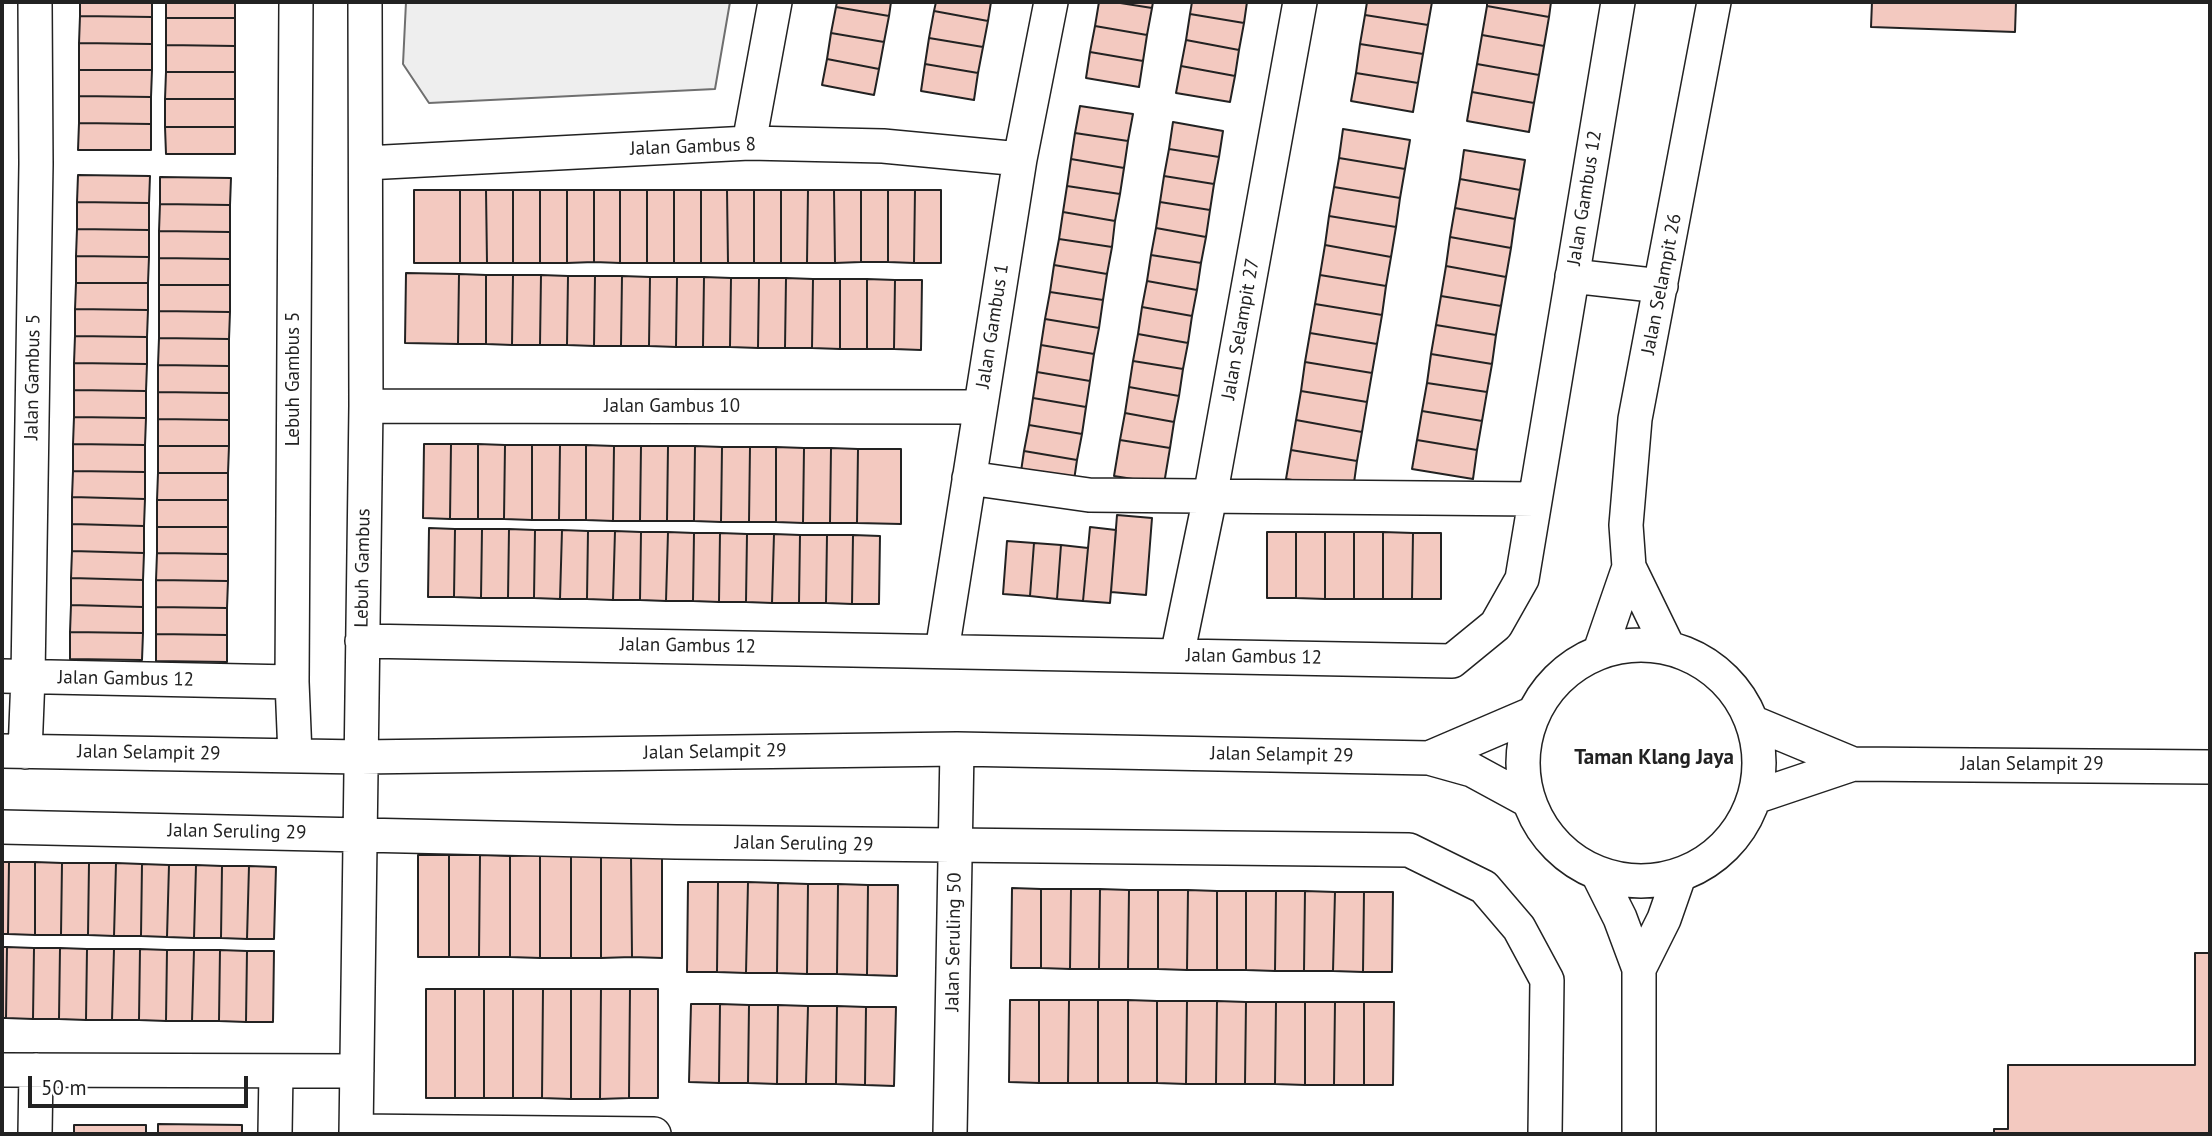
<!DOCTYPE html>
<style>
body{margin:0}
#map{position:relative;width:2212px;height:1136px;overflow:hidden;background:#fff;font-family:"PT Sans",sans-serif}
canvas{display:block}
.frame{position:absolute;inset:0;border:4px solid #222;pointer-events:none}
.scale{position:absolute;left:28px;top:1076px;width:220px;height:32px;box-sizing:border-box;border:4px solid #222;border-top:0;padding-left:9px;font-size:21px;line-height:24px;white-space:nowrap;color:#222;-webkit-text-stroke:5px #fff;paint-order:stroke}
</style>
<div id="map">
<canvas width="2212" height="1136"></canvas>
<div class="frame"></div>
<div class="scale">50 m</div>
</div>
<script>
const g = document.querySelector('canvas').getContext('2d');
g.lineJoin = 'round';
function fillPath(path, color) {
  g.fillStyle = color;
  g.fill(path, 'evenodd');
}
function stroke(path, color, width, dash) {
  g.strokeStyle = color;
  g.lineWidth = width;
  g.lineCap = dash ? 'butt' : 'round';
  g.setLineDash(dash || []);
  g.stroke(path);
}
function drawText(font, color, halo, rows, align = 'center') {
  g.font = font + ' "PT Sans",sans-serif';
  g.lineWidth = 5;
  g.setLineDash([]);
  g.textBaseline = 'middle';
  g.strokeStyle = halo;
  g.fillStyle = color;
  for (const [text, x, y, turn = 0] of rows) {
    g.save();
    g.translate(x, y);
    g.rotate((+turn || 0) * Math.PI / 180);
    g.textAlign = isNaN(turn) ? turn : align;
    if (halo) g.strokeText(text, 0, 0);
    g.fillText(text, 0, 0);
    g.restore();
  }
}
const green = new Path2D(`
 M406 2H730L715 89 429 103 403 64Z`);
fillPath(green, '#eee');
stroke(green, '#6f6f6f', 2);
const building = new Path2D(`
 M80 2H152V17L80 16Z
 M166 2H235V18H166Z
 M837 2H891L889 16 836 7Z
 M936 2H991L988 21 934 11Z
 M1099 2H1114L1152 8 1147 35 1095 26Z
 M1114 2H1153L1152 8Z
 M1192 2H1247L1244 23 1190 14Z
 M1367 2H1432L1428 25 1365 15Z
 M1487 2H1551L1549 17 1487 6Z
 M1872 2H2016L2015 32 1871 27Z
 M1487 6 1549 17 1544 46 1482 35Z
 M836 7 889 16 884 42 831 33Z
 M934 11 988 21 983 47 929 38Z
 M1190 14 1244 23 1239 50 1186 40Z
 M1365 15 1428 25 1423 54 1360 44Z
 M80 16 152 17V44L79 43Z
 M166 18H235V46L166 45Z
 M1095 26 1147 35 1143 61 1090 52Z
 M831 33 884 42 879 69 827 59Z
 M1482 35 1544 46 1539 75 1477 64Z
 M929 38 983 47 978 73 925 64Z
 M1186 40 1239 50 1235 76 1181 66Z
 M79 43 152 44V70H79Z
 M1360 44 1423 54 1418 83 1356 73Z
 M166 45 235 46V72H166Z
 M1090 52 1143 61 1139 87 1086 78Z
 M827 59 879 69 874 95 822 85Z
 M925 64 978 73 974 100 921 91Z
 M1477 64 1539 75 1534 103 1472 92Z
 M1181 66 1235 76 1230 102 1176 93Z
 M79 70H152L151 97 79 96Z
 M166 72H235V99H165Z
 M1356 73 1418 83 1413 112 1351 101Z
 M1472 92 1534 103 1529 132 1467 121Z
 M79 96 151 97V124L79 123Z
 M165 99H235V127H165Z
 M1080 106 1133 114 1128 141 1075 133Z
 M1173 122 1223 131 1219 157 1169 149Z
 M79 123 151 124V150H78Z
 M165 127H235V154H166Z
 M1343 129 1410 140 1405 169 1339 158Z
 M1075 133 1128 141 1124 168 1071 159Z
 M1169 149 1219 157 1214 184 1164 176Z
 M1464 150 1525 160 1520 190 1460 179Z
 M1339 158 1405 169 1400 198 1334 187Z
 M1071 159 1124 168 1120 194 1067 186Z
 M78 175 150 176 149 203 77 202Z
 M1164 176 1214 184 1210 210 1160 202Z
 M160 177 231 178 230 205 160 204Z
 M1460 179 1520 190 1515 219 1455 208Z
 M1067 186 1120 194 1115 221 1063 212Z
 M1334 187 1400 198 1396 227 1329 216Z
 M414 190H460V263H414Z
 M460 190H486L487 263H460Z
 M486 190H513V263H487Z
 M513 190H540V263H513Z
 M540 190H567V263H540Z
 M567 190H594V262L567 263Z
 M594 190H620V263L594 262Z
 M620 190H647V263H620Z
 M647 190H674V263H647Z
 M674 190H701V263H674Z
 M701 190H727L728 263H701Z
 M727 190H754V263H728Z
 M754 190H781V263H754Z
 M781 190H808L807 263H781Z
 M808 190H834L835 263H807Z
 M834 190H861V262L835 263Z
 M861 190H888V262H861Z
 M888 190H915L914 263 888 262Z
 M915 190H941V263H914Z
 M77 202 149 203V230L77 229Z
 M1160 202 1210 210 1206 237 1156 228Z
 M160 204 230 205V232L159 231Z
 M1455 208 1515 219 1511 248 1450 237Z
 M1063 212 1115 221 1112 247 1059 239Z
 M1329 216 1396 227 1391 257 1325 245Z
 M1156 228 1206 237 1201 263 1151 255Z
 M77 229 149 230V257L76 256Z
 M159 231 230 232V259L159 258Z
 M1450 237 1511 248 1506 277 1446 266Z
 M1059 239 1112 247 1107 274 1054 265Z
 M1325 245 1391 257 1386 286 1320 275Z
 M1151 255 1201 263 1197 290 1147 281Z
 M76 256 149 257 148 283H76Z
 M159 258 230 259V285H159Z
 M1054 265 1107 274 1103 300 1050 292Z
 M1446 266 1506 277 1501 306 1441 296Z
 M406 273 459 274 458 344 405 343Z
 M459 274 486 275V344H458Z
 M486 275H513L512 345 486 344Z
 M513 275H541L540 345H512Z
 M541 275 568 276 567 345H540Z
 M1320 275 1386 286 1382 315 1315 304Z
 M568 276H595L594 346 567 345Z
 M595 276H622L621 346H594Z
 M622 276 650 277 649 346H621Z
 M650 277H677L676 347 649 346Z
 M677 277H704L703 347H676Z
 M704 277 731 278 730 347H703Z
 M731 278H759L758 348 730 347Z
 M759 278H786L785 348H758Z
 M786 278 813 279 812 348H785Z
 M813 279H840V349L812 348Z
 M840 279H867V349H840Z
 M867 279 895 280 894 349H867Z
 M895 280H922L921 350 894 349Z
 M1147 281 1197 290 1192 316 1142 307Z
 M76 283H148V310L75 309Z
 M159 285H230V312L159 311Z
 M1050 292 1103 300 1099 328 1045 319Z
 M1441 296 1501 306 1496 335 1436 325Z
 M1315 304 1382 315 1377 344 1310 333Z
 M1142 307 1192 316 1188 343 1138 334Z
 M75 309 148 310 147 337 75 336Z
 M159 311 230 312 229 339 159 338Z
 M1045 319 1099 328 1094 354 1041 345Z
 M1436 325 1496 335 1492 364 1431 354Z
 M1310 333 1377 344 1372 373 1305 362Z
 M1138 334 1188 343 1183 369 1133 361Z
 M75 336 147 337V364L74 363Z
 M159 338 229 339V366L158 365Z
 M1041 345 1094 354 1090 381 1037 372Z
 M1431 354 1492 364 1487 392 1427 383Z
 M1133 361 1183 369 1179 396 1129 387Z
 M1305 362 1372 373 1367 402 1301 391Z
 M74 363 147 364 146 391 74 390Z
 M158 365 229 366V393L158 392Z
 M1037 372 1090 381 1086 407 1033 398Z
 M1427 383 1487 392 1482 421 1422 411Z
 M1129 387 1179 396 1174 422 1125 413Z
 M74 390 146 391V418L74 417Z
 M1301 391 1367 402 1362 432 1296 420Z
 M158 392 229 393V420L158 419Z
 M1033 398 1086 407 1082 434 1029 425Z
 M1422 411 1482 421 1477 450 1417 440Z
 M1125 413 1174 422 1170 448 1120 440Z
 M74 417 146 418 145 445 73 444Z
 M158 419 229 420V446H158Z
 M1296 420 1362 432 1357 461 1291 450Z
 M1029 425 1082 434 1077 460 1024 451Z
 M1120 440 1170 448 1164 484 1114 476Z
 M1417 440 1477 450 1473 479 1412 469Z
 M73 444 145 445V472L73 471Z
 M424 444H451L450 519 423 518Z
 M451 444H478V519H450Z
 M478 444 505 445 504 519H478Z
 M505 445H532V520L504 519Z
 M532 445H560L559 520H532Z
 M560 445H586V520H559Z
 M586 445 614 446 613 521 586 520Z
 M158 446H229L228 473H158Z
 M614 446H641L640 521H613Z
 M641 446H668L667 521H640Z
 M668 446H695L694 521H667Z
 M695 446 722 447 721 522 694 521Z
 M722 447H750L749 522H721Z
 M750 447H776V522H749Z
 M776 447 804 448 803 523 776 522Z
 M804 448H831L830 523H803Z
 M831 448 858 449 857 523H830Z
 M858 449H901V524L857 523Z
 M1291 450 1357 461 1353 490 1286 479Z
 M1024 451 1077 460 1073 487 1020 478Z
 M73 471 145 472V499L72 497Z
 M158 473H228V500H157Z
 M72 497 145 499 144 526 72 524Z
 M157 500H228V527H157Z
 M1117 515 1152 518 1146 595 1111 592Z
 M72 524 144 526V553L72 551Z
 M157 527H228V554L157 553Z
 M1090 527 1116 530 1110 603 1083 601Z
 M429 528 455 529 454 597H428Z
 M455 529H482L481 598 454 597Z
 M482 529H509L508 598H481Z
 M509 529 535 530 534 598H508Z
 M535 530H562L560 599 534 598Z
 M562 530 588 531 587 599H560Z
 M588 531H615L613 600 587 599Z
 M615 531 641 532 640 600H613Z
 M641 532H668L666 601 640 600Z
 M668 532 694 533 693 601H666Z
 M1267 532H1296V598H1267Z
 M1296 532H1325V599L1296 598Z
 M1325 532H1354V599H1325Z
 M1354 532H1383V599H1354Z
 M1383 532 1413 533 1412 599H1383Z
 M694 533H720L719 602 693 601Z
 M720 533 747 534 746 602H719Z
 M1413 533H1441V599H1412Z
 M747 534H774L772 603 746 602Z
 M774 534 800 535 799 603H772Z
 M800 535H827L826 603H799Z
 M827 535H853L852 604 826 603Z
 M853 535 880 536 879 604H852Z
 M1007 541 1034 543 1030 596 1003 594Z
 M1034 543 1061 545 1057 599 1030 596Z
 M1061 545 1088 548 1083 601 1057 599Z
 M72 551 144 553 143 580 71 578Z
 M157 553 228 554V581L156 580Z
 M71 578 143 580V607L71 605Z
 M156 580 228 581 227 608 156 607Z
 M71 605 143 607V633L70 632Z
 M156 607 227 608V635L156 634Z
 M70 632 143 633 142 660 70 659Z
 M156 634 227 635V662L156 661Z
 M418 855H449V957H418Z
 M449 855H480L479 957H449Z
 M480 855 510 856V957H479Z
 M540 855V958L510 957V856Z
 M540 855H571V958H540Z
 M571 855H601V958H571Z
 M601 855 631 856 632 957 601 958Z
 M631 856H662V958L632 957Z
 M2 862H9L8 934H2Z
 M9 862H35V935L8 934Z
 M35 862 62 863 61 935H35Z
 M62 863H89L88 935H61Z
 M89 863H116L114 936 88 935Z
 M116 863 142 864 141 936H114Z
 M142 864 169 865 167 937 141 936Z
 M169 865H196L194 938 167 937Z
 M196 865 222 866 221 938H194Z
 M222 866H249L247 939 221 938Z
 M249 866 276 867 274 939H247Z
 M688 882H718L717 972H687Z
 M718 882H748L746 973 717 972Z
 M748 882 778 883 777 973H746Z
 M778 883 808 884 807 974 777 973Z
 M808 884H838L837 974H807Z
 M838 884 868 885 867 975 837 974Z
 M868 885H898L897 976 867 975Z
 M1012 888 1041 889V968H1011Z
 M1041 889H1071L1070 969 1041 968Z
 M1071 889H1100L1099 969H1070Z
 M1100 889 1129 890 1128 969H1099Z
 M1129 890H1158V969H1128Z
 M1158 890H1188L1187 970 1158 969Z
 M1188 890 1217 891V970H1187Z
 M1217 891H1246V970H1217Z
 M1246 891H1276L1275 971 1246 970Z
 M1276 891H1305L1304 971H1275Z
 M1305 891 1335 892 1333 971H1304Z
 M1335 892H1364L1363 972 1333 971Z
 M1364 892H1393L1392 972H1363Z
 M2 947H7L6 1018H2Z
 M7 947 34 948 33 1019 6 1018Z
 M34 948H60L59 1019H33Z
 M60 948 87 949 86 1020 59 1019Z
 M87 949H114L112 1020H86Z
 M114 949H140L139 1020H112Z
 M140 949 167 950 166 1021 139 1020Z
 M167 950H194L192 1021H166Z
 M194 950H220L219 1021H192Z
 M220 950 247 951 246 1022 219 1021Z
 M247 951H274L273 1022H246Z
 M2195 953H2210V1134H1994V1129H2008V1065H2195Z
 M426 989H455V1098H426Z
 M455 989H484V1098H455Z
 M484 989H513V1098H484Z
 M513 989H543L542 1098H513Z
 M543 989H571V1099L542 1098Z
 M571 989H601L600 1099H571Z
 M601 989H630L629 1098 600 1099Z
 M630 989H658V1098H629Z
 M1010 1000H1039V1083L1009 1082Z
 M1039 1000H1069L1068 1083H1039Z
 M1069 1000H1098V1083H1068Z
 M1098 1000H1128V1083H1098Z
 M1128 1000 1157 1001V1083H1128Z
 M1157 1001H1187L1186 1084 1157 1083Z
 M1187 1001H1217L1216 1084H1186Z
 M1217 1001 1246 1002 1245 1084H1216Z
 M1246 1002H1276L1275 1084H1245Z
 M1276 1002H1305V1085L1275 1084Z
 M1305 1002H1335L1334 1085H1305Z
 M1335 1002H1364V1085H1334Z
 M1364 1002H1394L1393 1085H1364Z
 M691 1004H720L719 1083 689 1082Z
 M720 1004 749 1005 748 1083H719Z
 M749 1005H778L777 1084 748 1083Z
 M778 1005 808 1006 806 1084H777Z
 M808 1006H837L836 1084H806Z
 M837 1006 866 1007 865 1085 836 1084Z
 M866 1007H896L894 1086 865 1085Z
 M158 1124 242 1125V1134H158Z
 M74 1125H146V1134H74Z`);
fillPath(building, '#f3c9c0');
stroke(building, '#222', 2);
const minor = new Path2D(`
 M749 143 775 2
 M366 163 749 143 883 146 1020 159
 M1572 276 1661 286
 M366 406 979 407
 M969 478 1089 495 1535 499
 M362 641 1452 661 1496 625 1522 579 1618 2
 M1523 763a118 118 0 1 1 236 0a118 118 0 1 1-236 0Z
 M1668 647 1629 567 1626 525 1635 419 1714 2
 M942 651 1020 159 1051 2
 M1600 651 1629 567
 M1177 656 1210 497 1300 2
 M2 676 292 682
 M1752 722 1853 764
 M2 751 361 757 957 749 1429 758 1472 770 1529 801
 M25 752 28 677 36 164 35 2
 M295 755 292 682 296 2
 M1429 758 1534 713
 M1755 797 1853 764 2210 767
 M2 827 676 842 1409 850 1484 887 1519 928 1547 980 1545 1134
 M1598 874 1620 918 1639 969V1134
 M1639 969 1664 919 1679 876
 M2 1070 357 1071
 M356 1131 654 1134
 M35 1134 36 1070
 M275 1134 276 1071
 M356 1134 366 406 365 2
 M950 1134 957 749`);
stroke(minor, '#222', 36);
stroke(minor, '#fff', 33);
drawText('19px', '#222', '#fff', [
 ["Jalan Gambus 8",693,147,-2],
 ["Jalan Gambus 12",1585,198,-81],
 ["Jalan Selampit 26",1662,284,-79],
 ["Jalan Gambus 1",993,326,-81],
 ["Jalan Selampit 27",1241,329,-80],
 ["Jalan Gambus 5",33,377,-89],
 ["Lebuh Gambus 5",294,379,-90],
 ["Jalan Gambus 10",672,407],
 ["Lebuh Gambus",363,568,-89],
 ["Jalan Gambus 12",688,646,1],
 ["Jalan Gambus 12",1254,657,1],
 ["Jalan Gambus 12",126,679,1],
 ["Jalan Selampit 29",715,752,-1],
 ["Jalan Selampit 29",149,753,1],
 ["Jalan Selampit 29",1282,755,1],
 ["Jalan Selampit 29",2032,765],
 ["Jalan Seruling 29",237,832,1],
 ["Jalan Seruling 29",804,844,1],
 ["Jalan Seruling 50",954,942,-89]
]);
drawText('bold 21px', '#222', '#fff', [
 ["Taman Klang Jaya",1654,758]
]);
</script>
